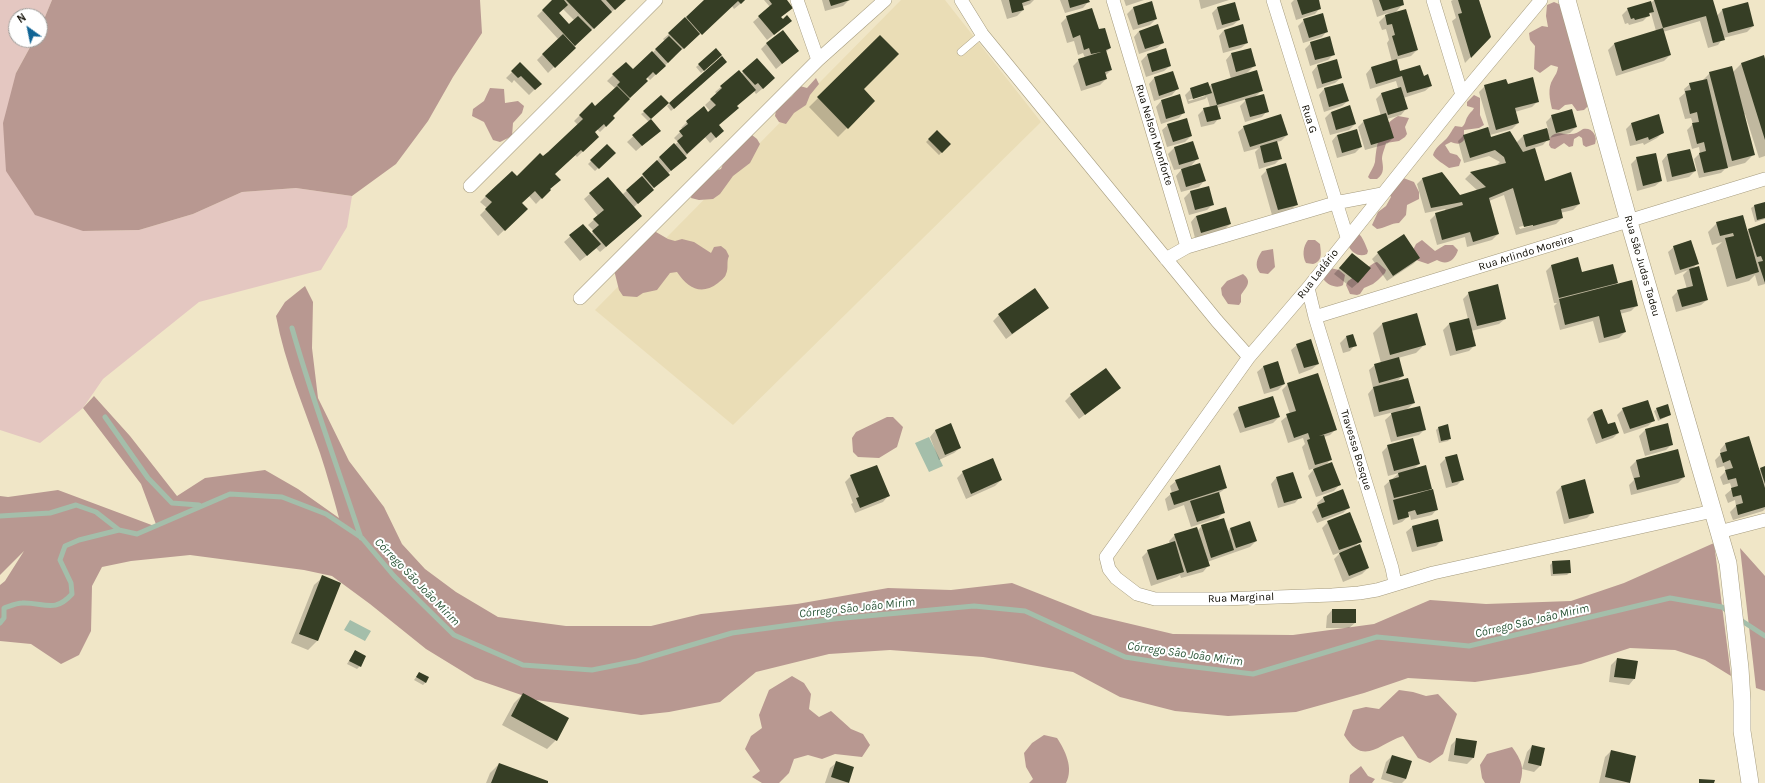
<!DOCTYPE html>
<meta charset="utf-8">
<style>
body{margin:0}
#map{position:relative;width:1765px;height:783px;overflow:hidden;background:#f0e6c7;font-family:Karla,sans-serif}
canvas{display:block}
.north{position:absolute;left:8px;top:8px;width:40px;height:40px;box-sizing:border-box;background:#fff;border:1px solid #9f9e9a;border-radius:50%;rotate:327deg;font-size:11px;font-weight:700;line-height:16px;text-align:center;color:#0f0c03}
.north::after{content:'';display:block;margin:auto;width:14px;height:18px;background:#106495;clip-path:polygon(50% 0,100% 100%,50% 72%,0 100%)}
</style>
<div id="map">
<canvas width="1765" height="783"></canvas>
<div class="north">N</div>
</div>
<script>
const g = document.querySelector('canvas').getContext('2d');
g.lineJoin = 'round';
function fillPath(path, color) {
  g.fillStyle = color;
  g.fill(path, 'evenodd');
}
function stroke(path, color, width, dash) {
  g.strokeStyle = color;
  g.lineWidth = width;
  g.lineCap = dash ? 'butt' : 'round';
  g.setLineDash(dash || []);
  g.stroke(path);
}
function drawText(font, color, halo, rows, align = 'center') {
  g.font = font + ' Karla,sans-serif';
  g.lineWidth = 4;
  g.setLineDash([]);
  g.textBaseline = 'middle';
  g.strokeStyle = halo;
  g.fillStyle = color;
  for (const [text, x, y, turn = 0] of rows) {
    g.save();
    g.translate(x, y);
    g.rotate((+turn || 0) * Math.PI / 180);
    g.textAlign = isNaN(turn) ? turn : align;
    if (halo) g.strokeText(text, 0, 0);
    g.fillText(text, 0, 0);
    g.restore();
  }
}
fillPath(new Path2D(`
 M901 0H945L1041 122 733 425 595 310Z`), '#eaddb6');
fillPath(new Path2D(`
 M0 0H52L40 29V16H16V40H34L16 73 83 231 139 230 193 214 242 192 296 188 352 196 347 227 321 270 199 302 103 379 83 408 40 443 0 430Z`), '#e4c7c1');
fillPath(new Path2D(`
 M52 0H480L482 33 453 77 428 121 396 164 352 196 296 188 242 192 193 214 139 230 83 231 35 215 6 171 3 123 16 73 34 40H40V29Z
 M1554 2 1561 5 1589 105 1584 110 1577 111 1572 104 1565 105 1559 110 1552 109C1550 100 1547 88 1553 79 1556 74 1557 73 1558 67L1551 65 1540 73 1534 69 1535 46 1530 40 1529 33 1542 26 1548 27 1546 16 1547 5Z
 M816 78 819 84 810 95 806 105 794 113 786 124 779 122 775 116 776 110 792 96 800 86 807 88Z
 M490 88 504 89 505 103 518 101 524 106 522 113 513 123 512 136 500 142 493 140 484 122 472 116 473 109 484 101Z
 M1474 95 1480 98V115L1484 125 1479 128 1464 130V140C1460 145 1457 144 1451 142L1445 145 1450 153 1457 155 1461 160 1459 166 1449 168C1445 165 1435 159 1433 155 1435 148 1440 145 1445 140 1448 138 1452 130 1455 126L1462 127C1466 124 1465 120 1468 116 1470 112 1472 112 1474 108L1467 106V102Z
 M1398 116 1409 118 1405 127 1407 134 1405 137 1399 141 1386 143C1385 148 1382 154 1382 159 1383 167 1385 173 1377 179H1370L1368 177C1370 172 1374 167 1375 162 1377 142 1379 127 1398 116Z
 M1583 129C1592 127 1598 136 1595 144L1586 147 1583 145 1582 138 1579 136 1574 139 1573 146 1569 147 1564 143 1555 149 1551 148 1549 145 1550 138C1556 130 1562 135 1571 134 1575 134 1579 132 1583 129Z
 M752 135 757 139 760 144 750 163 733 176 720 194 713 199 699 200 691 198 692 191 715 171 721 169 726 156Z
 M1398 176 1414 182 1419 192V199L1407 205 1406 215 1399 223C1391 223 1385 228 1377 229L1372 225 1378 212 1386 206 1391 197 1388 192Z
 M656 232 668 239 675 241 682 239 694 242 711 253 714 247 721 246 726 250 729 256C726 262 729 268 726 274 725 278 721 280 718 283 701 296 688 288 677 272L670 273 657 290 643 293 637 297 623 296 619 290 614 270 642 233Z
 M1358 233C1363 237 1366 246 1368 251L1367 254C1359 258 1350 252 1348 244Z
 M1308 240H1315L1320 244C1321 253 1323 261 1313 264L1306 263C1302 256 1303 246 1308 240Z
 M1422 240 1435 251 1445 245H1453L1458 250C1455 260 1447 266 1437 260L1428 264 1416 260 1413 250 1416 244Z
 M1273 249 1275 267 1268 274 1260 273C1254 266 1257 258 1262 251Z
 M1377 262 1386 270 1385 273 1378 280 1373 284 1364 288 1360 294 1357 295 1350 294 1346 285 1348 281 1374 263Z
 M1330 268 1339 270 1345 275 1343 285C1337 289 1328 285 1324 280L1325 273Z
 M1243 274C1253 282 1246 287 1241 295V302L1239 305 1228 304 1222 295 1221 288 1227 281Z
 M305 286 313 302 312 348 318 398 349 461 384 507 402 544 425 569 456 592 498 617 566 626H651L701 614 797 604 888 588 951 590 1012 583 1093 615 1173 634 1293 635 1374 624 1430 600 1486 604 1571 601 1624 583 1714 543 1731 676 1705 660 1675 650 1630 648 1581 664 1528 674 1475 682 1408 678 1364 693 1296 712 1228 716 1175 711 1120 697 1073 672 983 657 890 650 829 654 756 672 720 702 669 712 641 715 536 700 475 679 426 649 370 604 332 576 304 570 190 555 131 561 102 567 92 586 91 631 79 655 61 664 31 644 0 641V585L5 581 24 551 0 575V496L8 497 58 490 157 527 141 484 83 408 94 396 130 436 177 496 205 478 265 470 298 489 339 518C333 496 327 474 320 453 304 407 285 364 276 316L285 302Z
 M887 417H893L903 427 897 447 879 458 858 457 853 452 852 438 856 432Z
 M1740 548 1765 576V691L1756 688Z
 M792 676 804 683 811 694 809 709 819 717 831 711 851 729 863 734 870 745 862 757 835 754 822 759 808 755 794 759 789 773 779 783H762L752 777 760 771 745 749 751 736 762 728 759 715 769 690Z
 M1399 690 1413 692 1426 696 1438 694 1457 714 1443 754 1430 763 1418 758 1403 736C1378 744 1364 767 1344 735L1353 710 1366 707 1379 709Z
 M1044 735 1057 738C1065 750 1074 768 1066 783H1029L1033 779 1026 767 1024 753 1032 743Z
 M1512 747C1521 760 1525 767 1520 783H1485L1482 778 1480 765 1487 754Z
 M1361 766 1368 776 1375 779 1372 783H1349L1350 775Z`), '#b89891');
fillPath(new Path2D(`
 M929 437 943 466 929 472 915 443Z
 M350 620 371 631 365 641 344 630Z`), '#a4beaa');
fillPath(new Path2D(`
 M553 0H625L587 34 548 73 537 60 558 39 537 16ZM563 9 574 20 569 25 558 14Z
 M706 0H745L734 9 732 6 677 54 650 80 647 77 644 79 646 81 611 116 614 118 600 132 597 129 594 132 598 137 577 157 575 155 554 174 559 180 536 204 529 196 521 203V214L498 236 480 215 487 208 480 202 486 196 517 178 542 158 578 125 574 121 580 115 595 108 615 88 607 81 613 75 633 71 665 41 663 39 669 34Z
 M764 0H785L786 13 780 18 785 26 767 40 753 22 770 7Z
 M822 0H849L843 6 825 11Z
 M1001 0H1034L1030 4 1022 7 1023 10 1017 16 1007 19Z
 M1060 0H1088V2L1083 8 1065 13Z
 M1124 0H1144L1126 6Z
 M1199 0H1229L1201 9Z
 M1294 0H1318L1320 8 1315 14 1296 20 1291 3Z
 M1372 0H1402L1403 4 1395 13 1417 50 1411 56 1396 60 1400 72 1423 77 1431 86 1425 91 1403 98 1406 109 1401 115 1387 119 1393 138 1387 144 1365 150 1358 127 1364 121 1381 116 1376 99 1382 93 1398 88 1396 81 1370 89 1366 74 1371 68 1392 62 1387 43 1389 40 1386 29 1382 30 1379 22 1388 13 1377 17Z
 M1453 0H1479L1490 37 1465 63 1452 21 1456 18 1451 1Z
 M1654 0H1712L1717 16 1722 10 1753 26 1747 32 1723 38 1718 45 1708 48 1700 21 1663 32 1670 55 1664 61 1616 76 1608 50 1614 44 1656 31 1651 13 1643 21 1629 25 1628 23 1625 24 1622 15 1628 9 1650 4Z
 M1151 2 1156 19 1150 25 1133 30 1127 14 1133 8Z
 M1217 8 1239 20 1233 25 1217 30 1212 13Z
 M1067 17 1098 31 1110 48 1106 52 1111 70 1105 76 1106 79 1100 85 1081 91 1073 66 1079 60 1085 58 1083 53 1078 55 1074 41 1067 43 1061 23Z
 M1304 20 1327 31 1322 37 1303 43 1298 26Z
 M1224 30 1247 43 1241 48 1223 53 1219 36Z
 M1139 31 1163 43 1157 48 1139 54 1134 37Z
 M880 37 862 89 874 101 838 137 809 107Z
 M767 43 798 51 776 69 761 49Z
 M1311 43 1334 54 1328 60 1310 66 1305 49Z
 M1165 49 1170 66 1164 71 1146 77 1141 61 1147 55Z
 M716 50 718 58 701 73 696 67Z
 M1231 54 1254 66 1246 74 1262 90 1254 98 1267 111 1262 117 1245 122 1240 106 1247 99 1217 108 1219 118 1214 124 1201 127 1198 115 1204 109 1210 107 1207 97 1205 99 1188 104 1185 95 1191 89 1209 87 1211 85 1231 79 1226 60ZM1205 94V96L1189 101 1188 100Z
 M1763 57 1765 62V156L1759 158 1745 114 1744 115 1754 154 1745 163 1726 168 1721 173 1699 178 1694 159 1700 153 1699 147 1692 149 1687 130 1693 124 1691 118 1685 119 1679 98 1685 93 1684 89 1690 84 1702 81 1710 73 1733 72 1741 64Z
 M722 58 723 65 671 111 667 106Z
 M757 60 768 84 756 94 754 91 736 106 718 125 717 136 710 143 705 137 633 208 641 216 635 222 600 252 596 248 580 261 564 242 583 225 591 234 594 231 588 225 598 216 584 199 608 178 622 195 655 164 659 158 678 142 674 138 683 129 681 128 687 122 710 111 705 105 717 94 715 92 721 87 741 74Z
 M520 64 540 84 529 95 514 80 512 83 506 78Z
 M1317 66 1341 78 1335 83 1317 89 1312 72Z
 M1154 78 1177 89 1172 95 1154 101 1149 84Z
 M1343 84 1348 101 1342 106 1324 112 1319 95 1324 89Z
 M1507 85 1538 101 1532 107 1515 112 1518 123 1512 129 1490 135 1491 138 1516 143 1523 136 1548 129 1546 122 1552 116 1576 127 1570 133 1549 138 1543 145 1534 148 1544 182 1579 204 1573 210 1560 213 1562 218 1556 224 1516 235 1504 195 1489 201 1498 234 1492 240 1467 247 1465 237 1437 245 1430 220 1436 214 1446 211 1445 209 1425 213 1417 184 1423 178 1460 196 1478 191 1465 179 1471 173 1496 166 1500 162 1489 156 1464 163 1458 141 1463 136 1489 127 1479 92 1485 86ZM1541 221 1538 224 1520 229 1519 227Z
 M1161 101 1184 112 1179 118 1161 124 1156 107Z
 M665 106 650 119 659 131 636 151 627 142 649 122 641 114 644 112Z
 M1331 112 1355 124 1349 130 1330 135 1325 118Z
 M1631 124 1663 132 1657 138 1644 145 1643 143 1630 146 1626 129Z
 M1168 125 1191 136 1185 142 1167 147 1162 130Z
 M1244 127 1287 135 1281 141 1276 142 1281 158 1275 164 1259 169 1255 152 1259 148 1244 152 1238 132Z
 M937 131 950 144 939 155 926 142Z
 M1337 135 1361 147 1355 153 1337 158 1332 141Z
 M1192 142 1197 159 1190 167 1174 170 1168 154 1174 148Z
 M607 146 614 153 595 171 588 164Z
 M1667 155 1695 171 1689 177 1667 182 1662 161Z
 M1637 158 1661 181 1655 186 1637 191 1631 164Z
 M1181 170 1204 181 1199 187 1181 192 1176 176Z
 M1267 170 1297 204 1291 210 1272 215 1261 176Z
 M1208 187 1213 204 1207 210 1189 215 1184 198 1190 192Z
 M1764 203 1765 219 1755 222 1751 208 1754 206Z
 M1196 216 1230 224 1224 230 1195 238 1191 222Z
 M1717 223 1746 232 1765 224V284L1758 286 1755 275 1749 281 1727 287 1716 248 1722 242 1712 245 1708 232Z
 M1674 247 1697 264 1692 269 1707 300 1701 305 1676 312 1672 297 1678 291 1687 289 1683 275 1688 270 1675 275 1668 252Z
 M1378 253 1419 258 1413 264 1387 281 1372 259Z
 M1352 254 1358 283 1352 288 1334 274Z
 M1612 265 1617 285 1637 305 1631 311 1620 314 1625 332 1619 338 1599 343 1593 321 1560 330 1554 306 1557 303H1554L1546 271 1551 266 1582 273Z
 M1469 293 1505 319 1499 324 1471 331 1475 345 1469 351 1450 356 1443 330 1449 324 1468 319 1463 299Z
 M1048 308 1006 339 993 321 999 315Z
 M1416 315 1424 345 1416 353 1398 358 1403 376 1396 382 1414 403 1406 410 1425 429 1419 435 1391 442 1385 420 1394 412 1374 417 1368 394 1373 388 1369 370 1375 365 1381 363 1373 333 1382 324Z
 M1346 337 1355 345 1350 351 1343 353 1340 343Z
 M1297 345 1318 364 1312 369 1299 374 1291 350Z
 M1277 362 1284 384 1278 390 1264 394 1257 372 1263 367Z
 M1288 384 1336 429 1330 435 1324 437 1331 459 1325 466 1339 485 1334 491 1316 497 1308 476 1315 468 1309 470 1302 447 1305 444 1303 438 1288 443 1281 421 1290 414 1282 390Z
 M1120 388 1079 419 1065 401 1071 395Z
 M1239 408 1279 417 1273 423 1240 433 1233 414Z
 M1623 409 1654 420 1648 426 1624 434 1617 415Z
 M1657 409 1670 415 1658 421 1654 411Z
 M1601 410 1607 426 1618 433 1613 438 1596 444 1587 419 1593 413Z
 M950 425 960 448 954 453 939 460 930 437 935 431Z
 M1438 428 1450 438 1448 441 1439 443 1436 430Z
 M1645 430 1672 444 1666 450 1645 456 1639 436Z
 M1725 444 1758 471 1765 467V509L1763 511 1733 520 1730 512 1736 506 1735 500 1728 503 1725 495 1732 489 1730 483 1723 485 1720 477 1726 471 1724 466 1717 468 1715 460 1721 454 1720 450Z
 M1388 446 1419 464 1413 470 1431 488 1428 492 1437 509 1432 515 1411 520 1410 515 1402 522 1393 525 1384 486 1399 473 1388 476 1382 452Z
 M1677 450 1684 477 1678 483 1631 495 1629 485 1634 480 1630 467 1636 461Z
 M1446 458 1463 479 1457 485 1446 488 1440 464Z
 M963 472 1001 480 995 486 966 499 957 478Z
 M851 476 888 496 883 502 855 513 851 504 853 503 845 482Z
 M1276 478 1300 497 1295 503 1278 508 1271 484Z
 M1176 481 1226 488 1218 494 1224 512 1218 518 1191 527 1184 505 1168 511 1165 499 1172 493 1170 486Z
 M1561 487 1593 512 1587 518 1564 524 1556 492Z
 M1342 490 1349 507 1343 513 1317 523 1312 512 1318 506 1317 503 1323 498Z
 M1437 520 1442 540 1436 546 1412 552 1406 532 1412 527Z
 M1250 522 1256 541 1250 547 1207 562 1208 566 1203 572 1181 578 1180 575 1177 577 1151 586 1142 557 1148 551 1170 544 1169 541 1175 535 1197 531 1202 526 1227 532 1230 529Z
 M1328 522 1360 541 1354 548 1368 568 1362 574 1343 582 1334 559 1341 552 1333 555 1322 528Z
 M1553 562 1570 572 1567 575 1551 576 1550 565Z
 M323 577 339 583 317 641 308 650 291 643 314 585Z
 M1332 610 1355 623 1349 628H1326L1327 616Z
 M355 651 360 666 357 669 347 664Z
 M1617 659 1634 679 1629 685 1609 682 1611 665Z
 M419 673 426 682 423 685 414 680Z
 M523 694 556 740 547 749 502 725 514 703Z
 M1457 739 1476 742 1473 758 1467 764 1448 761 1451 745Z
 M1532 746 1544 749 1540 766 1534 772 1522 769 1527 752Z
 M1611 751 1629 783H1599L1605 757Z
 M1392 756 1411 762 1406 779 1402 783H1394L1381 779 1386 762Z
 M836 763 848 782 847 783H825L830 768Z
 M499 764 547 783H486L490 773Z`), '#0003');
stroke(new Path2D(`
 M292 328C312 399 338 468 361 538
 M105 417 148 478 172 503 199 505
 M0 516 50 513 76 505 96 512 119 530 137 534 230 494 282 497 326 514 362 538 394 576 454 635 523 665 592 670 637 661 732 633 834 619 974 606 1025 611 1125 657 1170 664 1253 674 1377 637 1469 646 1670 598 1722 607 1729 612
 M1739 619 1765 636
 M0 623 4 618V608C10 606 17 603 22 603 44 602 54 614 72 594L71 583 60 560 65 546 79 540 119 530`), '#a4beaa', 5);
fillPath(new Path2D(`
 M552 0H564L568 5 559 13 569 24 578 16 592 30 575 46 542 10Z
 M566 0H601L612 12 594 29Z
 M606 0H626L615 10Z
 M704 0H745L741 4 738 1 702 35 686 17Z
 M769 0H787L793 8 781 17 783 19 787 15 792 21 774 35 758 16 772 4Z
 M829 0H850L831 6Z
 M1009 0H1031L1022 3 1024 10 1012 13Z
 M1068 0H1089L1090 2 1070 8Z
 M1297 0H1319L1321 9 1302 15Z
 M1379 0H1403L1404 5 1383 11Z
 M1458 0H1479L1491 37 1471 58 1458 14 1462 13Z
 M1654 0H1713L1725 40 1713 43 1706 16 1663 28Z
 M1152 1 1157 19 1138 25 1133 7Z
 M1651 1 1654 12 1649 13 1650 16 1635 20 1634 18 1631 19 1627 8Z
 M1235 2 1240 20 1222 25 1217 7Z
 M1748 2 1754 26 1728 33 1722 9Z
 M1092 8 1099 29 1105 28 1111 48 1106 50 1112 70 1105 72 1107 79 1086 86 1078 59 1101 52 1091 54 1089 48 1084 50 1080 35 1073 38 1066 16Z
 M1406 9 1418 50 1398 56 1392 36 1395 35 1392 24 1387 25 1385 15Z
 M1323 13 1328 32 1309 38 1303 19Z
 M685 17 700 34 684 49 668 33Z
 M1158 24 1164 43 1145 49 1139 31Z
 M1243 24 1248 43 1229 48 1224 30Z
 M1663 28 1671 55 1622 71 1614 43Z
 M783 30 799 51 782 64 766 43Z
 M563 34 576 48 555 68 542 54Z
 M880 35 899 54 864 89 875 101 848 129 817 97Z
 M669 36 682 49 668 63 655 49Z
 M1330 36 1335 55 1315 60 1310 42Z
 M716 48 722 55 704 71 698 64Z
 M1166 48 1171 66 1152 72 1147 54Z
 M1251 48 1256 66 1236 72 1231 53Z
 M652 51 666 66 656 75 653 72 646 79 648 81 630 98 617 85 620 82 612 74 626 62 633 69Z
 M1764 55 1765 59V140L1741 63Z
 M722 56 727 62 674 109 669 103 651 119 661 131 642 146 632 135 651 119 643 111 661 95 669 103Z
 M757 58 775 78 763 89 758 83 755 85 742 71Z
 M1337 59 1342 78 1322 84 1317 65Z
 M1397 59 1400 71 1420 65 1424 76 1428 74 1432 86 1407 93 1402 76 1376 84 1371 67Z
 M520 62 542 84 535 90 521 76 518 78 511 71Z
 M1732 66 1755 155 1732 161 1709 72Z
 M739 70 756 90 737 106 739 108 719 125 724 131 716 138 711 132 687 154 677 141 683 136 679 131 688 124 686 121 704 106 708 112 716 105 710 99 722 88 720 86Z
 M1257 70 1263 91 1217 105 1211 84Z
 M1173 71 1179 89 1159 96 1154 77Z
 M1533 77 1539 102 1515 108 1519 123 1496 130 1484 85 1506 79 1508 84Z
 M1707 79 1728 168 1704 173 1699 153 1706 151 1704 142 1697 144 1692 123 1699 122 1697 112 1690 114 1685 91 1691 90 1689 83Z
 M1208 82 1212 93 1193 99 1190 88Z
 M1343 83 1349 101 1329 107 1324 88Z
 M617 86 630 99 613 116 615 118 606 127 604 124 595 132 599 137 583 152 581 150 555 174 561 180 550 189 551 190 542 199 535 191 522 203 528 209 505 231 485 209 492 202 485 196 512 171 517 176 540 153 543 156 548 152 583 119 579 115 592 102 595 106Z
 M1401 87 1408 109 1388 115 1381 93Z
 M1180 94 1185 113 1166 119 1161 100Z
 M1264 94 1269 112 1250 117 1245 99Z
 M1217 105 1221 119 1207 122 1203 108Z
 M1350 105 1356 124 1336 130 1331 112Z
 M1572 109 1577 127 1556 133 1551 115Z
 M1386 113 1394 138 1371 145 1363 120Z
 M1281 114 1288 135 1250 147 1243 126Z
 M1659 114 1664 133 1649 140 1648 137 1636 141 1631 123Z
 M1187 118 1192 136 1173 142 1167 124Z
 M1488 127 1491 137 1510 131 1523 152 1535 148 1545 181 1571 172 1580 204 1561 209 1563 218 1533 226V225L1524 227 1513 188 1489 198 1499 234 1473 242 1470 232 1442 240 1435 213 1463 205 1462 202 1431 208 1422 178 1442 172 1460 195 1486 187 1470 172 1506 163 1504 157 1495 150 1470 158 1463 135Z
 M1547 128 1550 140 1526 147 1523 135Z
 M1357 129 1362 147 1342 153 1337 135Z
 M937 130 951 144 942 153 928 139Z
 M1193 141 1199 159 1179 165 1174 147Z
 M1277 141 1282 159 1264 163 1260 146Z
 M674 143 687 158 671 171 659 157Z
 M607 144 616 153 599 169 590 160Z
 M1690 149 1696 171 1672 177 1667 154Z
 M1656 153 1662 181 1643 186 1636 157Z
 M657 160 670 175 654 188 642 174Z
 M1200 163 1206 181 1186 187 1181 169Z
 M1286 163 1298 205 1278 210 1266 169Z
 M642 176 654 190 638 204 626 190Z
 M608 177 642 216 606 247 592 231 599 225 593 219 604 210 589 193Z
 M1209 186 1214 205 1195 210 1190 191Z
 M1765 202V218L1757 220 1754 205Z
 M1226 207 1231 224 1201 233 1196 216Z
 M1743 215 1759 272 1736 279 1725 238 1734 236 1733 233 1720 236 1716 222Z
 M1765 223V283L1758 262 1763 261 1761 256 1757 257 1748 229Z
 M583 224 601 244 587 256 569 235Z
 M1404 234 1420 258 1393 276 1377 252Z
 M1691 240 1699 264 1680 270 1673 246Z
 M1352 253 1371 268 1358 283 1339 268Z
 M1578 257 1582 272 1613 264 1618 283 1559 298 1551 265Z
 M1699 266 1708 300 1682 307 1677 290 1693 286 1689 269Z
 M1632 280 1638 306 1620 310 1626 332 1604 338 1599 316 1565 325 1559 299Z
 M1498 284 1506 319 1477 326 1468 292Z
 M1035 288 1049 308 1012 334 998 314Z
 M1417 313 1426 345 1390 355 1382 323Z
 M1469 318 1476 346 1456 351 1449 323Z
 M1353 334 1357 346 1349 348 1346 336Z
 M1311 339 1319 364 1304 368 1296 344Z
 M1399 357 1404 376 1379 383 1374 364Z
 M1278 361 1285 384 1270 389 1263 366Z
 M1106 368 1121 388 1085 415 1070 394Z
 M1318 373 1337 430 1319 436 1324 435 1332 460 1315 465 1307 440 1310 439 1308 433 1294 438 1286 414 1296 411 1287 383Z
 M1408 378 1415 403 1379 412 1373 387Z
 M1273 396 1280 417 1245 428 1238 407Z
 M1648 400 1655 421 1630 429 1622 408Z
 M1668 404 1671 415 1660 419 1656 408Z
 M1420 406 1426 430 1397 437 1391 413Z
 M1602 409 1608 424 1615 422 1619 433 1602 439 1593 412Z
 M951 423 961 448 945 455 935 430Z
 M1668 423 1673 445 1650 451 1645 429Z
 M1448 424 1451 439 1441 441 1438 427Z
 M1749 436 1765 488V507L1738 515 1736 505 1743 503 1741 495 1733 497 1731 488 1738 486 1736 478 1728 480 1725 470 1733 468 1730 460 1723 463 1720 453 1727 451 1725 443Z
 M1413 438 1420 464 1394 471 1387 445Z
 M1678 449 1685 477 1637 490 1634 478 1640 477 1636 460Z
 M1457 454 1464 480 1452 483 1445 457Z
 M993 458 1002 480 971 494 962 471Z
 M1332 462 1341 485 1322 492 1313 469Z
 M877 465 890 496 860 508 856 498 859 497 850 475Z
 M1220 465 1227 488 1174 505 1170 493 1179 490 1175 480Z
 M1426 465 1432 489 1394 498 1389 480 1399 477 1398 473Z
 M1765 466V484L1760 468Z
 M1293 472 1302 498 1284 503 1276 477Z
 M1585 479 1594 513 1569 519 1561 486Z
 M1343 489 1350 508 1322 518 1317 505 1325 502 1323 497Z
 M1433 489 1438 510 1417 515 1415 510 1408 512 1409 517 1398 520 1393 500Z
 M1219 492 1225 513 1197 522 1190 501Z
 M1350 512 1362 542 1339 550 1327 521Z
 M1224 518 1234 550 1211 558 1201 525Z
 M1438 519 1443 541 1417 547 1412 526Z
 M1250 521 1257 541 1236 548 1230 528Z
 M1197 527 1210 566 1187 573 1174 534Z
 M1175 541 1184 572 1157 580 1147 550Z
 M1360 544 1369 568 1349 576 1339 553Z
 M1570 560 1571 573 1553 574 1552 561Z
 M322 575 341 583 318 641 299 634Z
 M1332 609H1356V623H1332Z
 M355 650 366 656 361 667 349 661Z
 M1617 658 1638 661 1635 679 1614 677Z
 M419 672 429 677 426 683 416 677Z
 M523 693 569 718 557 741 511 716Z
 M1456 738 1477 741 1474 758 1454 755Z
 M1532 745 1545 748 1541 766 1528 763Z
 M1611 750 1636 756 1630 783 1605 777Z
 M1392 755 1412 761 1406 779 1386 773Z
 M836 761 854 767 849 783 831 777Z
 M499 763 548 781V783H491Z
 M1699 779 1715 780 1714 783H1699Z`), '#363e25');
const service = new Path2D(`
 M961 52 982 34`);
const minor = new Path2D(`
 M797 0 818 60
 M961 0 982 34 1217 321 1249 357
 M1113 0 1187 247 1166 259
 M1273 0 1347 237
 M1433 0 1462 95
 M1541 0 1462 95 1308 288 1249 357 1106 557 1109 569 1116 578 1137 594 1155 599H1223L1332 595 1359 593 1377 590 1433 573 1713 511
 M470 186 656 0
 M1187 247 1335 203 1382 194
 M1308 288 1315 317 1765 179
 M580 298 818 60 885 0
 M1315 317 1392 568 1395 583
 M1719 532 1765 520`);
const tertiary = new Path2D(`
 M1567 0 1629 222 1728 563 1740 668 1742 701V731L1750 783`);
stroke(service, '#a59b7e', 8);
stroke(minor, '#a59b7e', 14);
stroke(tertiary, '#a59b7e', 18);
stroke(service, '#fff', 7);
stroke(minor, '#fff', 13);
stroke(tertiary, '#fff', 17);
drawText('11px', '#0f0c03', '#fff', [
 ["Rua G",1309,119,73],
 ["Rua Nelson Monforte",1154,135,73],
 ["Rua Arlindo Moreira",1526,253,-17],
 ["Rua São Judas Tadeu",1642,266,74],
 ["Rua Ladário",1318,274,-52],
 ["Travessa Bosque",1356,450,73],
 ["Rua Marginal",1241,598,-2]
]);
drawText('italic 12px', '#2b5638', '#fff', [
 ["Córrego São João Mirim",417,582,46],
 ["Córrego São João Mirim",857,608,-6],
 ["Córrego São João Mirim",1532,621,-13],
 ["Córrego São João Mirim",1185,654,8]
]);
</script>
